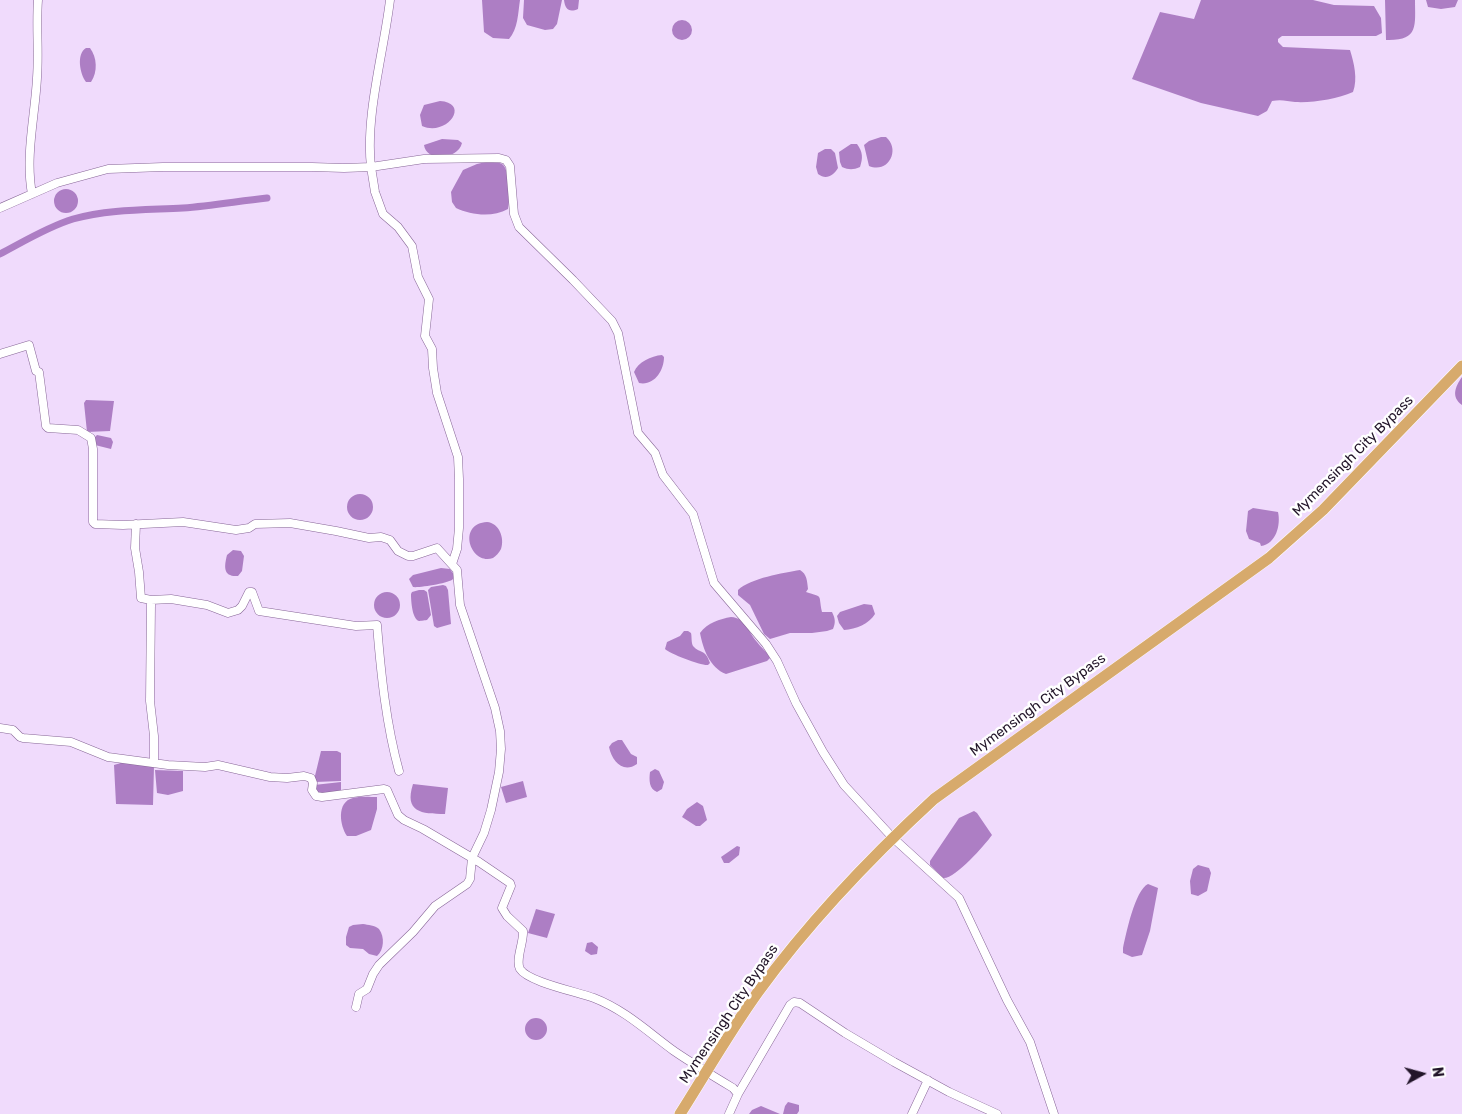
<!DOCTYPE html>
<style>
body{margin:0}
#map{position:relative;width:1462px;height:1114px;overflow:hidden;background:#f0dbfc;font-family:Rubik,sans-serif}
canvas{display:block}
.north{position:absolute;left:1397px;top:1049px;width:50px;height:50px;-webkit-text-stroke:4px #fff;paint-order:stroke;rotate:83deg;font-size:14px;font-weight:700;line-height:20px;text-align:center;color:#221529}
.north::after{content:'';display:block;margin:auto;width:18px;height:22px;background:#221529;clip-path:polygon(50% 0,100% 100%,50% 72%,0 100%)}
</style>
<div id="map">
<canvas width="1462" height="1114"></canvas>
<div class="north">N</div>
</div>
<script>
const g = document.querySelector('canvas').getContext('2d');
g.lineJoin = 'round';
function fillPath(path, color) {
  g.fillStyle = color;
  g.fill(path, 'evenodd');
}
function stroke(path, color, width, dash) {
  g.strokeStyle = color;
  g.lineWidth = width;
  g.lineCap = dash ? 'butt' : 'round';
  g.setLineDash(dash || []);
  g.stroke(path);
}
function drawText(font, color, halo, rows, align = 'center') {
  g.font = font + ' Rubik,sans-serif';
  g.lineWidth = 5;
  g.setLineDash([]);
  g.textBaseline = 'middle';
  g.strokeStyle = halo;
  g.fillStyle = color;
  for (const [text, x, y, turn = 0] of rows) {
    g.save();
    g.translate(x, y);
    g.rotate((+turn || 0) * Math.PI / 180);
    g.textAlign = isNaN(turn) ? turn : align;
    if (halo) g.strokeText(text, 0, 0);
    g.fillText(text, 0, 0);
    g.restore();
  }
}
fillPath(new Path2D(`
 M482 0H520C518 13 518 29 509 39L493 38 484 32Z
 M524 0H562L557 24 553 29 545 30 527 25 523 18Z
 M564 0H579L578 9C569 13 565 9 564 0Z
 M1201 0H1313L1334 5 1374 6 1381 18 1382 33 1376 36H1282L1278 39V42L1283 47 1350 50C1354 63 1358 79 1353 92 1337 99 1313 103 1295 102 1287 101 1281 99 1272 101L1267 111 1258 116 1201 103 1132 79 1160 12 1194 19Z
 M1385 0H1415C1415 26 1419 41 1386 40Z
 M1426 0H1458L1455 7 1441 9 1428 7Z
 M672 30a10 10 0 1 1 20 0a10 10 0 1 1-20 0Z
 M86 48H90C97 57 98 72 91 82H86C80 74 76 54 86 48Z
 M440 101C471 103 447 137 422 126L420 115 424 105Z
 M881 137H886C901 150 888 174 869 166L864 145 869 141Z
 M442 139 458 140 462 143C458 160 426 162 424 145Z
 M851 144H857C863 152 863 158 860 167 853 170 849 170 842 167L840 162 839 152Z
 M825 149H831L835 153 838 168C833 176 826 180 818 174L816 167 818 153Z
 M486 162C491 162 498 162 502 164 510 169 510 201 508 209 492 218 471 215 456 208L452 202 451 192 463 170 477 164Z
 M54 201a12 12 0 1 1 24 0a12 12 0 1 1-24 0Z
 M662 355 664 357C664 371 654 386 639 383L634 372C638 362 651 356 662 355Z
 M1462 377V405C1451 397 1455 387 1462 377Z
 M86 400 114 401 110 431 87 432 84 403Z
 M97 435 111 438 113 442 111 449 95 445 94 438Z
 M347 507a13 13 0 1 1 26 0a13 13 0 1 1-26 0Z
 M1253 508 1278 512C1281 525 1276 544 1261 546L1260 543 1249 539 1246 531 1248 511Z
 M487 522C499 523 505 538 501 549 499 553 496 556 493 558 471 566 456 524 487 522Z
 M233 550 241 551 244 556 242 571 238 576C223 577 224 567 227 555Z
 M441 568 450 569 454 575C454 576 454 577 453 579 450 583 419 588 413 587L409 579 413 575Z
 M800 570C807 574 807 581 808 589L806 592C824 598 818 593 822 612H832C835 618 836 622 833 629L827 631 812 633H790L770 639 764 634 750 605 738 595V590C751 578 783 573 800 570Z
 M443 585 446 586 448 590 451 624 437 628 434 626 428 590 431 587Z
 M419 590H424L427 592 431 615 427 620C427 620 420 621 419 621 412 619 411 600 411 594L412 592Z
 M374 605a13 13 0 1 1 26 0a13 13 0 1 1-26 0Z
 M864 604 872 605 875 614C869 624 856 629 844 630L839 623 837 616 840 612Z
 M731 617C746 618 748 632 757 642 761 648 767 651 770 658L767 661 726 674C710 668 703 649 700 633 707 623 720 619 731 617Z
 M684 631H688L691 633C692 637 691 642 693 646 700 654 705 648 710 663L708 665C702 666 670 654 665 649L667 642 680 636Z
 M618 740H622L631 754 637 757V764C623 774 612 761 609 747L612 743Z
 M321 751H337L341 753V781L315 782 314 780Z
 M124 762 154 766 153 805 116 804 114 765Z
 M655 769 659 771 664 782 662 789 657 792C649 789 649 780 650 772Z
 M155 770 183 771V791L168 795 157 793Z
 M523 781 527 797 506 803 501 787Z
 M341 782V792L322 794 317 793 314 785Z
 M413 784 448 788 445 814C421 814 404 812 413 784Z
 M377 797V809L371 830 356 836H347C340 826 336 802 353 798 360 796 370 797 377 797Z
 M697 802 703 806 707 820 700 826H696L682 817 687 809Z
 M974 811 977 813 992 835C985 845 954 880 943 878L930 865V861L959 818Z
 M737 846 740 847 739 855 729 863H724L721 857Z
 M1198 865 1209 868 1211 873 1207 891 1198 896 1191 894 1190 881 1193 869Z
 M1148 884 1158 888 1150 931 1142 955 1132 957 1123 953V948C1126 934 1135 890 1148 884Z
 M536 909 555 914 547 938 528 933Z
 M363 924C368 925 375 925 379 929 385 937 384 950 377 956L369 954 363 949 350 948 346 945V937L349 927 353 925Z
 M592 942 598 947 597 954 591 955 585 951 587 943Z
 M525 1029a11 11 0 1 1 22 0a11 11 0 1 1-22 0Z
 M788 1102 799 1105V1111L797 1114H783L785 1106Z
 M761 1106 780 1114H749L752 1110Z`), '#ad7ec4');
stroke(new Path2D(`
 M0 254C23 242 47 227 73 219 109 209 146 210 183 208 211 206 239 201 267 198`), '#ad7ec4', 7);
const minor = new Path2D(`
 M390 0C384 51 365 116 371 167L424 159 499 158 506 160 510 166 514 214 519 227 573 280 612 321 618 333 638 433 655 453 663 475 693 514 714 583 766 644 777 661 796 703 823 752 844 785 892 837 959 898 1007 1000 1030 1042 1054 1114
 M32 194C25 156 35 116 37 78 39 52 36 26 38 0
 M0 208 57 183 108 169 163 167H312L344 168 371 167 375 192 383 214 398 227 412 246 418 277 429 299 425 336 432 349 433 368 437 393 458 457 459 479V528L457 549 452 564
 M0 354 29 345 36 371 39 372 46 426 48 428 78 430 91 438 93 449V522L95 524 123 525 183 522 236 530 249 528 255 524 290 523 336 531 369 538 381 537 390 540 398 551 408 556H413L437 548 457 570 460 605 495 708 500 731 501 749 499 772 491 810 484 833 472 858 470 879 467 884 435 906 413 932 379 965 373 974 367 989 359 994 356 1007
 M136 524 135 548 139 572 141 598 151 600V604L150 701 154 736V763
 M151 600 171 599 207 605 228 613 238 610 242 606 249 592H252L259 611 356 626 377 625C381 674 386 724 399 771
 M0 728 13 730 20 737 23 738 71 742 108 757 168 765 205 767 218 765 270 777 287 778 304 776 311 778 313 783 312 790 316 796 322 797 384 789 387 790 398 815 404 820 423 829 479 862 510 883 511 886 502 908 507 916 523 931C524 942 515 960 520 969 528 982 578 992 594 998 625 1010 648 1032 674 1051 693 1064 713 1076 733 1088L738 1094 729 1114
 M738 1094 790 1005 794 1002 800 1003 845 1033 894 1062 949 1092 997 1114
 M912 1114 928 1080`);
const highway = new Path2D(`
 M680 1114C706 1073 730 1031 758 992 809 922 870 858 934 799L1269 558 1323 510 1462 366`);
stroke(minor, '#876697', 9);
stroke(highway, '#fff', 12);
stroke(minor, '#fff', 8);
stroke(highway, '#d7aa6c', 11);
drawText('14px', '#221529', '#fff', [
 ["Mymensingh City Bypass",1353,456,-45],
 ["Mymensingh City Bypass",1038,705,-36],
 ["Mymensingh City Bypass",729,1014,-56]
]);
</script>
